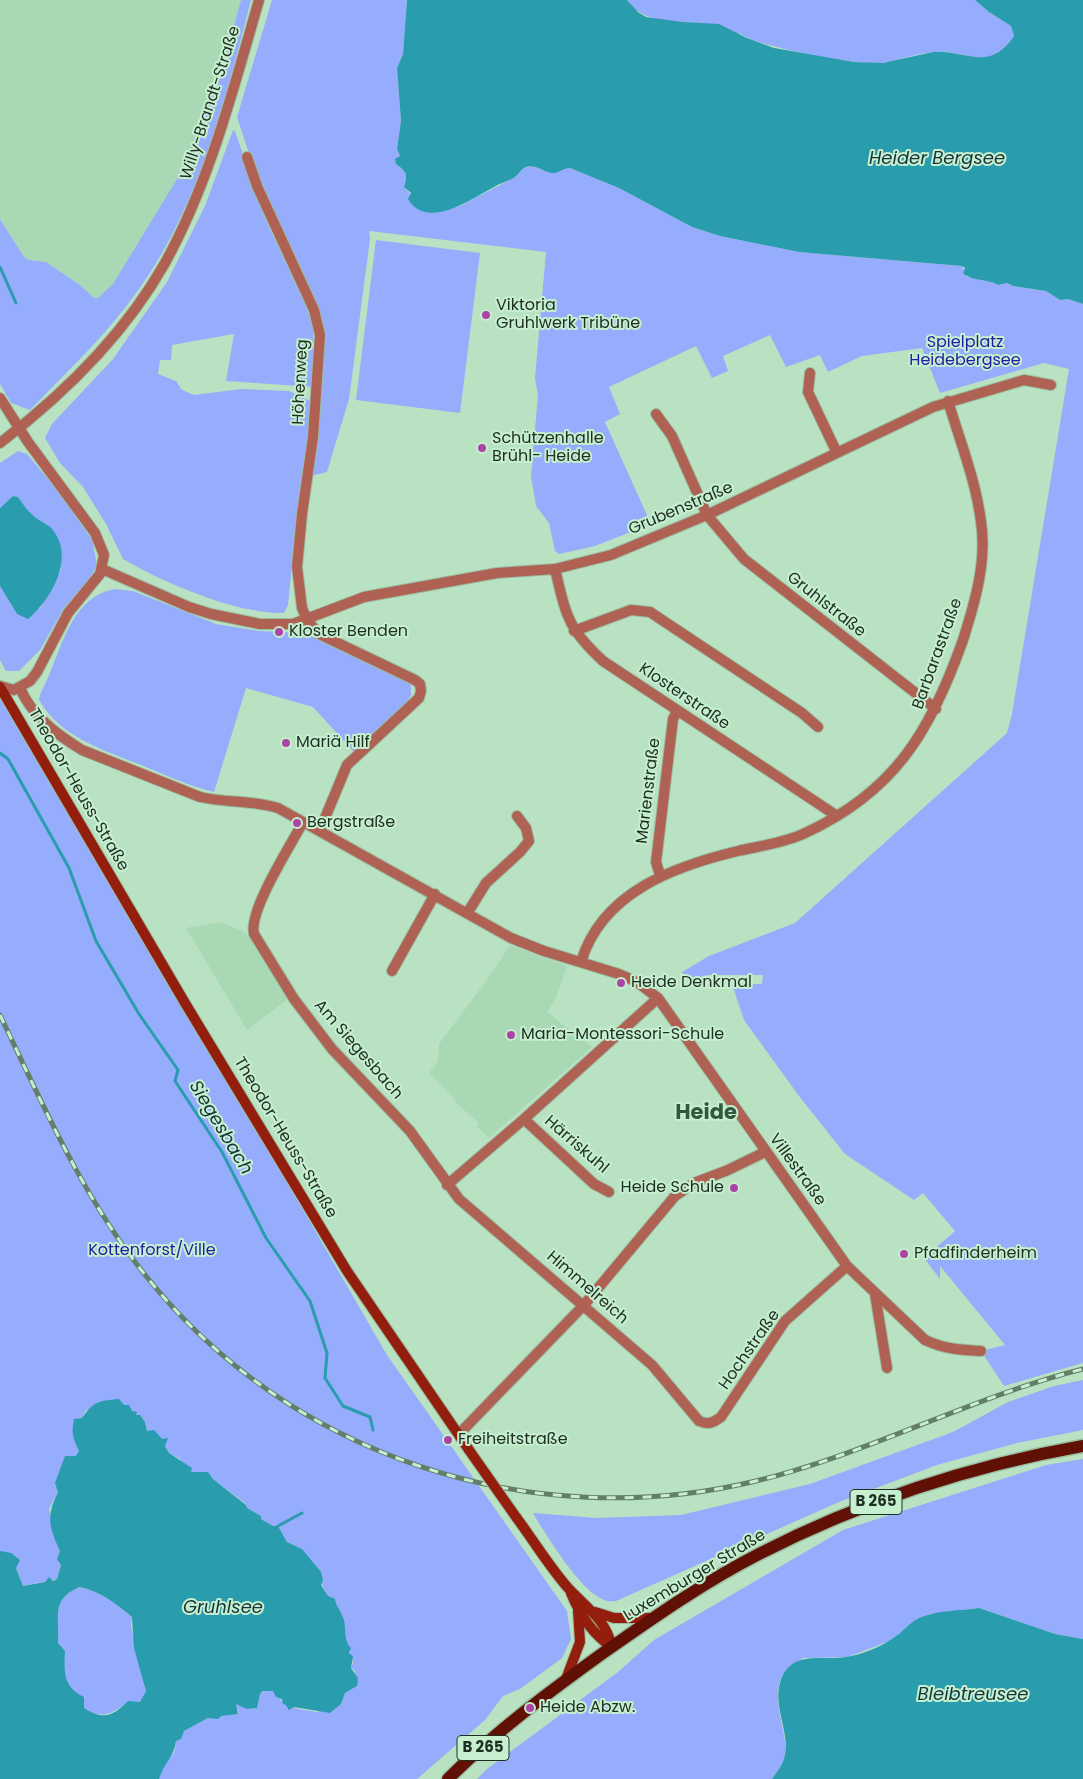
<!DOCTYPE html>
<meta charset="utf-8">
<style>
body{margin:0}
canvas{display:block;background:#b9e2c2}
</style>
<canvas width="1083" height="1779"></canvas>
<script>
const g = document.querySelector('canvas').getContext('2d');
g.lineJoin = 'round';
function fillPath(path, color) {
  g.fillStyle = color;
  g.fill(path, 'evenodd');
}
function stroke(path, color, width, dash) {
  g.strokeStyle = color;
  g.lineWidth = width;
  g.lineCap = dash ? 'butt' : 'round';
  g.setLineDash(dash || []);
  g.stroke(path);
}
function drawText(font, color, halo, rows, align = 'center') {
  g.font = font + ' Poppins,sans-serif';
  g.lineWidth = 4;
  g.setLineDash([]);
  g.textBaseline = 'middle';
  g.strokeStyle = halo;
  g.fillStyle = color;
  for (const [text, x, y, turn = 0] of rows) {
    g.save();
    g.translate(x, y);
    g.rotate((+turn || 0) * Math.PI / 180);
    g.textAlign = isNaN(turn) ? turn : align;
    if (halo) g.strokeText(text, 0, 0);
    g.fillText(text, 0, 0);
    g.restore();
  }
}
fillPath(new Path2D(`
 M0 0H241L222 69 180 174 113 284 98 298H94L80 285 46 262 29 260 24 257 0 219Z
 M221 922 245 932 288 999 247 1030 186 928Z
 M510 945 567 966 556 998 547 1012 592 1047 489 1138 477 1127 479 1123 455 1102 456 1100 429 1073 438 1061 439 1044 492 973Z`), '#a9d8b4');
fillPath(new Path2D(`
 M241 0H251C224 105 196 217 128 304 99 342 63 376 30 410L11 403 0 384V219L24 257 29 260 46 262 80 285 94 298H98L113 284 180 174 222 69Z
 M272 0H407L403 54 397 68 401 121 397 148 400 157 396 164C407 172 408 175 404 187L427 213 460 206 515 177 524 168 532 166 551 173 557 172 562 168H570L619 188 692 227 720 236 799 252 962 266 967 277 991 281 998 285 1007 283 1013 286 1046 291 1060 300 1068 299 1083 304V1363L1004 1386 981 1351 1005 1345 940 1266V1279L924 1258 955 1231 923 1193 914 1200 845 1154 799 1096 744 1020 732 984H762L763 975H707L689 982 682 972 709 956 795 923 1007 733 1012 714 1069 369 1044 363 940 393 922 348 862 356 828 372 820 355 786 367 770 335 723 356 728 371 712 378 696 346 609 387 620 414 605 422 651 524 595 546 559 554 555 551 549 523 536 506 531 476 538 395 535 378 546 252 369 231 370 239 349 399 327 472 310 476 324 339 253 166 237 117Z
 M627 0H975L989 12 1011 26 1014 36C988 75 968 49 935 52 917 53 900 60 883 63 861 66 758 47 741 34 728 31 713 26 699 24 673 20 643 24 627 0Z
 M233 130 235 131 264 216 306 306 313 327 314 387 226 381 234 334 172 345 171 360H160L158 374 176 381 182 390 194 395 241 389 289 391 312 402 308 460 297 514 288 605 284 613C236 614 164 583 123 559L106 524 83 487 60 463 45 438 52 424 113 359 167 282 205 206Z
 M376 240 480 253 460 413 356 400Z
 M18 451 27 454 58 491 92 540 97 565 90 578 64 608 40 650 19 671H6L0 660V586L17 614 40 608 61 569 37 519 25 509 18 497 13 496 0 508V463Z
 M115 589 133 591 216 624 259 631 305 633 411 683V695L408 701 354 752 313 707 246 688 214 792C189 786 165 775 141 765 104 750 61 738 39 700 40 692 46 683 49 675 63 642 74 596 115 589Z
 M0 700H8L387 1355 567 1611 571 1639 562 1658 520 1689 503 1696 485 1720 417 1779H159L163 1764 174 1753 176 1741 184 1731 208 1718 239 1713 235 1704H239L247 1709 257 1708 260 1694 264 1691H273L286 1705 299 1709 317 1712 341 1704 345 1693 357 1686 355 1671 351 1668 353 1662 347 1645 343 1616 328 1596 302 1549 287 1542 278 1526H273L261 1519V1516L247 1508 246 1504 213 1479 208 1472H191L180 1459 169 1453 162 1439 147 1431 145 1422 140 1416 86 1410 82 1418 75 1419C71 1433 73 1439 79 1451L49 1509 60 1551 57 1559 61 1565 57 1579 23 1586 16 1568 0 1551Z
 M1083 1380V1430L1017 1443 937 1465 839 1502 616 1601C612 1601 608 1602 604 1600 580 1591 546 1535 533 1513L597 1518 681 1515 810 1484 953 1432 1008 1402 1054 1386Z
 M1083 1459V1639L1055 1634 979 1608 930 1614 917 1619 892 1640 848 1657 803 1658C797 1663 787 1669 783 1675 768 1698 791 1735 784 1759 782 1766 776 1773 772 1779H477L487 1769 618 1672 654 1640 843 1530 1046 1465Z
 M79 1587C100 1591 115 1603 132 1617L131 1625 146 1691 140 1703 128 1701C100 1728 78 1711 65 1679 63 1671 64 1660 65 1651L58 1643C60 1615 50 1602 79 1587Z`), '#96acfc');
fillPath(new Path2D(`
 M407 0H627L638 12 646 17 682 22 719 24 747 38 774 48 854 62 883 63 933 52C967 50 989 73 1014 36L1011 26 989 12 975 0H1083V304L1068 299 1060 300 1046 291 1013 286 1007 283 998 285C987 278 972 282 963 273L965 268 962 266 799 252 720 236 692 227 619 188 570 168C563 168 558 174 552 173 543 172 536 164 526 167 521 169 519 174 515 177 509 181 500 183 494 187 471 199 427 231 408 199L411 193 404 187C408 175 407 172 396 164L395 159 400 156 397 149 401 121 397 68 403 54Z
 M13 496 18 497C24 506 30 514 39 520 43 523 49 525 52 529 76 557 51 600 28 619L17 614 0 586V508Z
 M119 1399 124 1405H129L132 1411 137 1412 136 1415H140L145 1422 147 1431 154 1430 162 1439 168 1438 165 1446 169 1453 192 1468 191 1472H208L213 1479 246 1505 247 1508 261 1516V1519L273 1526H278L287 1542 302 1549 321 1572 323 1580 321 1585 328 1596 335 1599C336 1607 340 1609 343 1617 347 1627 343 1641 351 1648L349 1653 353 1656 351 1668 358 1678 357 1686 345 1693 341 1704 330 1713 294 1707 289 1710 286 1705 283 1704 282 1699 276 1697 273 1691H263L260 1694 257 1708 247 1709 236 1704 238 1714 221 1716 218 1719 208 1718 184 1731 181 1739 176 1741C174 1757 164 1763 159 1779H0V1551L11 1553 20 1560 16 1568 23 1586 45 1582 49 1577 53 1581 57 1579 61 1565 57 1559 60 1551C49 1527 46 1516 58 1492L55 1483 65 1456H76L79 1451C73 1439 71 1433 74 1419L82 1418C94 1401 98 1401 119 1399ZM79 1587C100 1591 115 1603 132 1617L134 1648 146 1691 140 1702 128 1701C112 1717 103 1720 84 1708V1697C63 1687 64 1672 65 1651L58 1643C60 1616 50 1601 79 1587Z
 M979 1608 1055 1634 1083 1639V1779H772C776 1773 782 1766 784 1759 792 1733 770 1704 782 1677 794 1650 824 1661 846 1657 861 1655 880 1647 892 1639 902 1633 909 1623 919 1618 937 1610 960 1611 979 1608Z`), '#299cae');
stroke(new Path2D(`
 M0 267 16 303
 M0 753 8 759 69 868 96 941 139 1014 178 1070 175 1081 222 1152 266 1238 310 1301 327 1353 325 1378 343 1406 370 1417 373 1430
 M278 1526 302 1513`), '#299cae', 3);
const street = new Path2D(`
 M247 157 257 186 314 310 320 335 313 437 302 514 297 567 302 608 307 620 319 634 415 680 420 684 421 691 419 698 347 765 320 830
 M810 373 808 392 837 453
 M0 398 28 442 95 533 104 555 100 574 68 613 37 672 30 681 14 690 0 686
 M656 414 672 436 707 515 744 559 936 709
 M0 443C64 394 125 334 165 263 210 181 233 90 259 0
 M102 569 189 607 211 614 260 624H293L364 597 497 573 555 569 611 555 707 515 933 407 1024 380 1051 385
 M555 569C566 615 567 628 603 661L837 816
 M574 631 631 610 650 612 802 713 818 727
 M20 688C32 716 56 734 82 750L200 797C226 803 253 800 278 808L511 938 544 951 619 974 637 982 658 998 847 1266 925 1340C944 1349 961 1350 981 1351
 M303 822C291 845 248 911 254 934L294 999 332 1049 410 1131 459 1199 652 1365 699 1421C708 1425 713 1423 721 1417L785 1321 847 1266
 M660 875 656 862 673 719 677 711
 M468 912 486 883 520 852 529 841 526 828 517 816
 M581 962C602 892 675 866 738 851 760 846 783 843 803 834 894 793 931 731 963 640 975 602 987 562 981 522 976 481 960 441 948 401
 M392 971 435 894
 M524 1119 594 1184 609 1192
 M447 1185 524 1119 658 998
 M875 1294 887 1368
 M459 1434 584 1305 675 1196 694 1183 728 1170 765 1152`);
const secondary = new Path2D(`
 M0 687 185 1003 347 1271 469 1450
 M516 1517C534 1541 550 1568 569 1589 587 1608 606 1620 612 1647
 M571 1593C580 1615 592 1634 612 1647
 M595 1612 614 1618H652
 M566 1679 580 1642 578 1611`);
const primary = new Path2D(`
 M448 1779C495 1732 549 1692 603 1653 653 1618 704 1582 759 1554 861 1502 970 1466 1083 1446`);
stroke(street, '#9abea2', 12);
stroke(secondary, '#9abea2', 12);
stroke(primary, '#9abea2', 15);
stroke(street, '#af6254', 10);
stroke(secondary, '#931e0d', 10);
stroke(primary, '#611005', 12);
const rail = new Path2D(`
 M0 1015C43 1105 83 1198 146 1276 290 1457 532 1535 756 1481 868 1454 971 1397 1083 1369`);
stroke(rail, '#637e69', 5);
stroke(rail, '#c6efcf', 3, [9]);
const secondaryBridge = new Path2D(`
 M469 1450 516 1517`);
stroke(secondaryBridge, '#9abea2', 12, []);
stroke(secondaryBridge, '#931e0d', 10);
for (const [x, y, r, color] of [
 [486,315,5,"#ad43a4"],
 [482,448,5,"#ad43a4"],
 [279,632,5,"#ad43a4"],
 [286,743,5,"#ad43a4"],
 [297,823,5,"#ad43a4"],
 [621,983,5,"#ad43a4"],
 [511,1035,5,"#ad43a4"],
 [734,1188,5,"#ad43a4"],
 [904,1254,5,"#ad43a4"],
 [448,1440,5,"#ad43a4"],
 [530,1708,5,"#ad43a4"]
]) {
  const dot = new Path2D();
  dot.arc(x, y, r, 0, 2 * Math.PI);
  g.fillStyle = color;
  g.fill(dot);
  stroke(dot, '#c6efcf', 2);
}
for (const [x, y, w] of [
 [876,1502,52],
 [483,1748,52]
]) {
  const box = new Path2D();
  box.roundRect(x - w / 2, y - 12.5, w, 25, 4);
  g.fillStyle = '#c6efcf';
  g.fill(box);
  stroke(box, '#1f2e22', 1);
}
drawText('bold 15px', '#1f2e22', null, [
 ["B 265",876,1502],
 ["B 265",483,1748]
]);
drawText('16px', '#1f2e22', '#c6efcf', [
 ["Willy-Brandt-Straße",211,103,-72],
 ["Höhenweg",301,382,-87],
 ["Grubenstraße",681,509,-23],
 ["Gruhlstraße",826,605,38],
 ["Barbarastraße",938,654,-70],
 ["Klosterstraße",684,697,34],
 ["Theodor-Heuss-Straße",78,790,60],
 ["Marienstraße",649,791,-83],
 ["Am Siegesbach",358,1050,49],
 ["Theodor-Heuss-Straße",285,1138,59],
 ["Härriskuhl",576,1145,41],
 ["Villestraße",797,1170,54],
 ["Himmelreich",587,1288,41],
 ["Hochstraße",750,1350,-55],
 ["Luxemburger Straße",695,1576,-31]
]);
drawText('16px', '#1f2e22', '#c6efcf', [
 ["Viktoria",496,306],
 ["Gruhlwerk Tribüne",496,324],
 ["Schützenhalle",492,439],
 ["Brühl- Heide",492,457],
 ["Kloster Benden",289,632],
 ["Mariä Hilf",296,743],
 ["Bergstraße",307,823],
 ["Heide Denkmal",631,983],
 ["Maria-Montessori-Schule",521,1035],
 ["Heide Schule",724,1188,"right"],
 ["Pfadfinderheim",914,1254],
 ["Freiheitstraße",458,1440],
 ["Heide Abzw.",540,1708]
], 'left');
drawText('16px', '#211da0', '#c6efcf', [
 ["Spielplatz",965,343],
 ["Heidebergsee",965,361],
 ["Kottenforst/Ville",152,1251]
]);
drawText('italic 18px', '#14353b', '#c6efcf', [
 ["Heider Bergsee",937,159],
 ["Siegesbach",220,1128,59],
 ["Gruhlsee",223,1608],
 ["Bleibtreusee",973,1695]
]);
drawText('bold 21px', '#34583d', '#c6efcf', [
 ["Heide",706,1114]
]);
</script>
